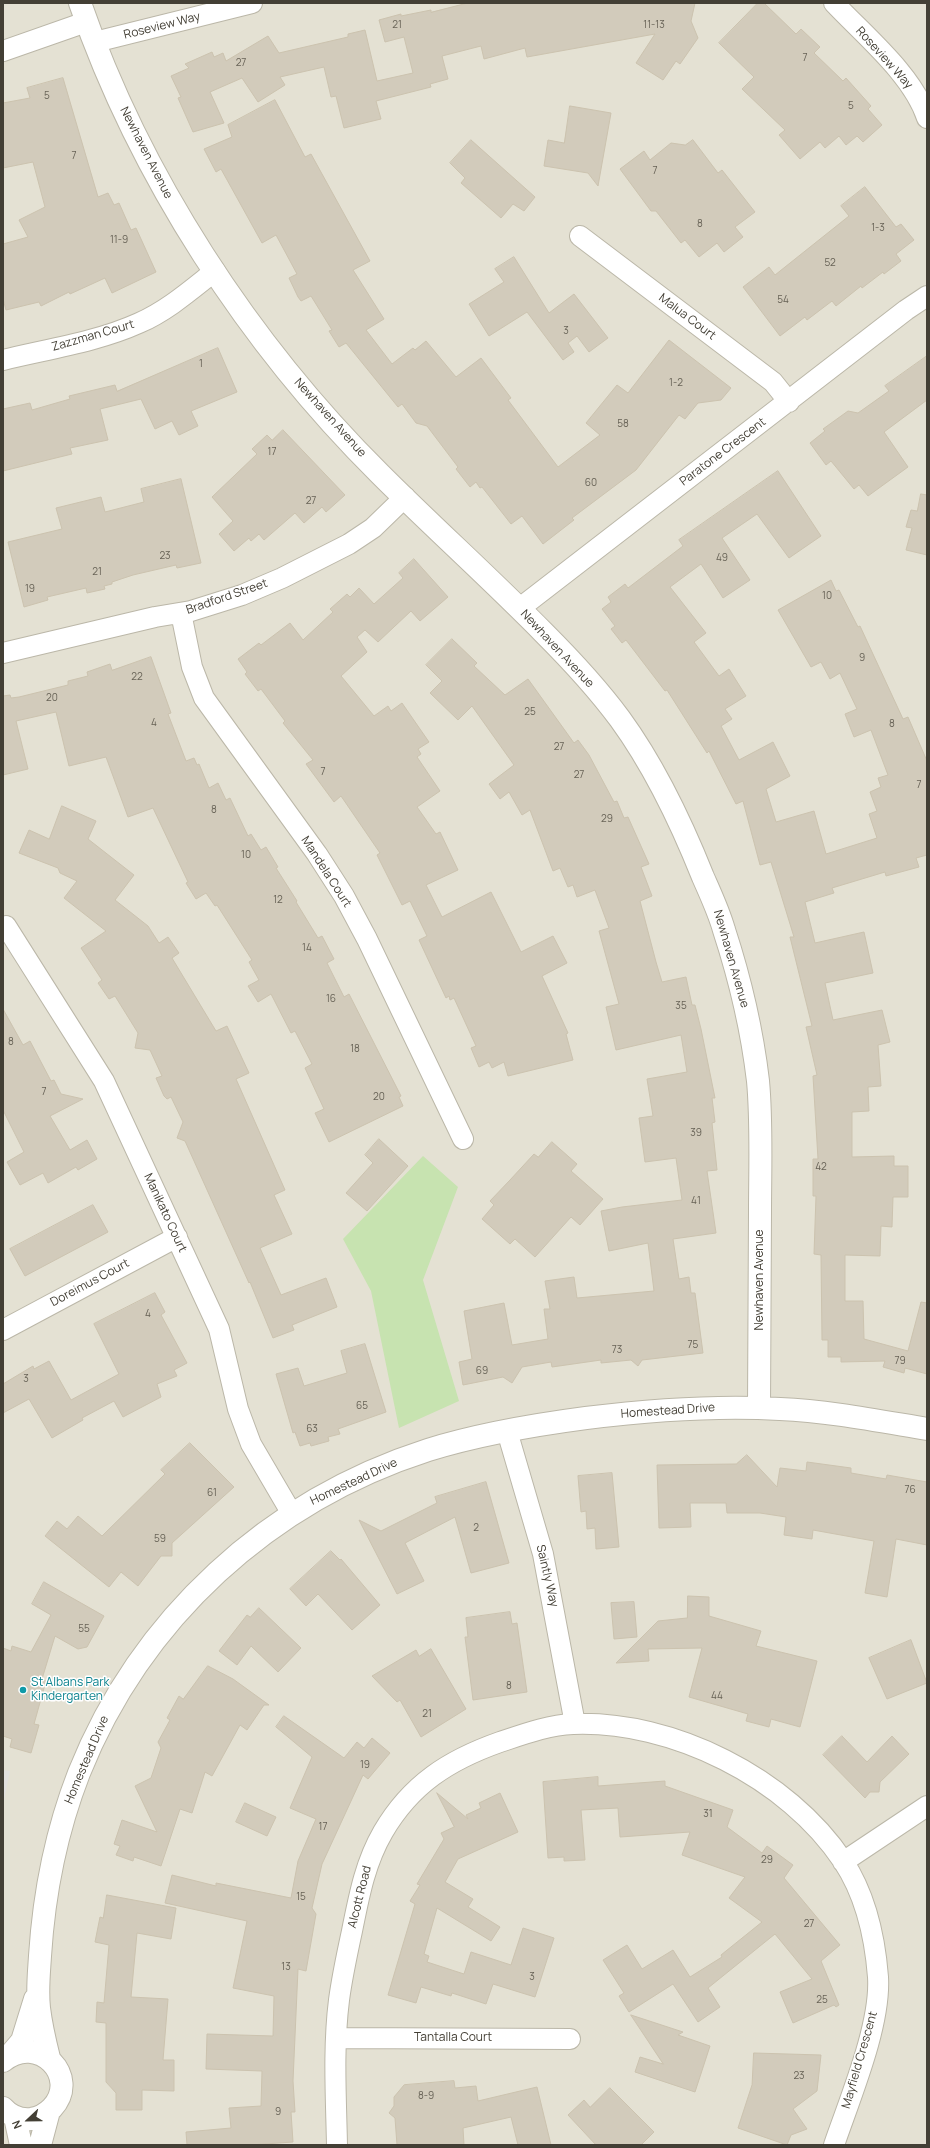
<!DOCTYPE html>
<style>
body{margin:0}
#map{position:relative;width:930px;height:2148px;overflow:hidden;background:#f1eee5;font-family:Manrope,sans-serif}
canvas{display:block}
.frame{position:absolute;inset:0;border:4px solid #433f35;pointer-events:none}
.north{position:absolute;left:8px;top:2100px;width:40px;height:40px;-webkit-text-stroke:3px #fff;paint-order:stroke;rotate:248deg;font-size:11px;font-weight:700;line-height:16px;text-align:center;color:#433f35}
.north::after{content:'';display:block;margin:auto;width:14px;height:18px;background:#433f35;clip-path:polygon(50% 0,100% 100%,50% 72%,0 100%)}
</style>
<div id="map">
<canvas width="930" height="2148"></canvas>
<div class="frame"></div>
<div class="north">N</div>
</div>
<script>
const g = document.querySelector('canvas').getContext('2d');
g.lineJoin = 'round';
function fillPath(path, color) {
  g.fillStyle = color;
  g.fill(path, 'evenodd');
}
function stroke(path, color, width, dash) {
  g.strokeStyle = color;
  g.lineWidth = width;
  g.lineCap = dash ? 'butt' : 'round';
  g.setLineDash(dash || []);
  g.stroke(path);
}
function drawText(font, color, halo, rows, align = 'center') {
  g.font = font + ' Manrope,sans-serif';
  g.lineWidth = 3;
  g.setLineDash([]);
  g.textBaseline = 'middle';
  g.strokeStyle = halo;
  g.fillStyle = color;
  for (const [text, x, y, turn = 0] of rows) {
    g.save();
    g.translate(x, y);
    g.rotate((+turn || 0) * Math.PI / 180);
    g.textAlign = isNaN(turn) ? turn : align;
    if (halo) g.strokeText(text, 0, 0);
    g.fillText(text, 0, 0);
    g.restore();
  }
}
fillPath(new Path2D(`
 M3 3H927V2145H3Z`), '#e4e1d3');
fillPath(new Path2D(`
 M423 1156 458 1187 423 1280 459 1401 399 1428 371 1291 343 1239Z`), '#c7e3b0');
fillPath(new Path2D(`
 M3 1770 10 1771 3 1805Z`), '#e2e0dd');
const building = new Path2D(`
 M468 3H695L691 21 698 38 680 64 676 61 663 80 636 63 655 34 527 57 525 48 484 59 481 46 442 56 448 79 430 84 431 87 376 101 381 119 344 128 336 96 331 97 324 67 280 77 285 85 258 102 242 78 210 92 224 123 193 132 178 98 181 97 171 76 189 68 185 64 212 52 214 57 223 53 226 61 268 36 279 53 348 37V34L365 30 377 81 413 73 404 37 385 42 379 20 401 14V16L431 10V12Z
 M758 3H764L796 34 801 29 820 47 814 53 843 81 846 78 871 106 868 109 882 125 863 142 857 136 846 145 839 136 825 148 820 142 800 159 779 135 785 130 742 89 754 77 719 43Z
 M63 78 98 197 108 193 114 205 119 203 131 230 136 228 156 272 112 293 105 278 70 294 69 292 41 306 39 302 6 310 3 299V244L28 237 19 220 45 207 33 162 3 168V103L30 98 27 88Z
 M275 100 305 157 311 154 370 261 353 270 384 319 366 330 392 364 413 348 415 350 426 341 456 377 481 358 511 398 508 400 558 467 600 435 586 423 617 385 628 393 669 340 731 388 721 400 698 403 685 419 679 415 636 470 572 518 574 520 543 544 522 516 511 524 482 487 480 488 476 482 470 487 456 469 458 467 427 426 416 423 402 404 398 407 346 343 339 347 329 331 332 330 311 296 301 301 298 297 289 278 297 274 276 235 262 243 221 169 216 172 204 149 232 137 228 125Z
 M570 106 611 113 598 186 588 173 544 166 548 140 564 143Z
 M471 140 535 197 524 211 513 204 501 218 461 183 465 178 450 163Z
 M693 140 718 173 722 170 755 212 735 227 743 237 724 252 717 243 699 257 685 240 681 243 656 211H651L620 169 644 151 650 160 671 143 685 145Z
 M865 187 896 227 901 224 914 240 896 254 901 261 884 274 883 272 862 288 861 286 836 306 832 301 807 320 805 317 780 336 743 287 769 267 775 275 849 216 841 206Z
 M514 257 549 313 574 294 608 338 589 352 577 336 568 343 574 352 563 360 527 312 489 336 469 304 504 282 495 269Z
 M218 348 237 392 191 411 198 426 179 435 172 421 155 429 141 399 100 409 108 440 70 448 72 454 3 471V409L30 403 32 410 70 399 69 396 115 385 117 391Z
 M927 356V400L884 432 908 467 868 496 859 485 854 489 831 461 826 465 810 443 825 431 823 429 848 411 858 413 889 391 885 386Z
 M283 430 345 495 326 512 322 507 304 523 295 513 264 540 259 534 251 541 249 538 234 551 219 534 233 521 212 497 257 454 252 449 267 435 272 440Z
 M778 471 821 536 789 558 757 514 722 538 750 580 723 598 701 564 670 587 706 633 694 642 719 676 729 669 746 696 725 709 732 719 721 726 739 760 773 742 790 776 766 789 776 822 814 811 826 854 877 838 869 814 877 811 870 792 881 787 878 778 888 775 871 730 854 737 845 714 857 709 840 673 830 679 821 662 811 667 778 610 831 580 836 591 839 590 858 627 860 626 903 719 908 717 927 761V855L916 858 919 867 886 876 885 872 832 888 834 893 805 902 815 943 864 932 873 973 825 983 833 1020 882 1010 890 1042 878 1045 881 1086 868 1087 869 1111 852 1112V1157L894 1156V1166H908V1197H893L892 1227 881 1226 880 1256 845 1255V1301H863L864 1339 908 1351 921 1302 927 1303V1374L905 1368 904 1373 883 1367 885 1361 841 1362V1357H828V1340H822L821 1255 814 1254 816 1196H813V1159H818L813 1076 817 1075 806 1027 812 1026 790 937H794L771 862 760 865 743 801 736 804 709 751 707 753 667 690 665 691 626 640 622 643 611 629 615 626 602 609 611 602 608 597 625 584 628 588 683 546 679 540Z
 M181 479 201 563 177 568 176 565 133 575 112 582V584L104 586 105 589 87 593 86 588 47 597 48 600 24 607 8 542 62 529 56 508 101 497 105 512 144 502 141 489Z
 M921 494 927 495V555L906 550 912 528 906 527 911 510 917 511Z
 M414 559 448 597 420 621 411 611 378 642 365 630 357 637 367 652 341 676 374 716 388 706 391 711 402 703 429 742 418 749 421 754 417 757 440 791 417 807 436 834 440 832 458 870 426 885 442 917 491 892 521 952 553 936 567 963 542 976 568 1033 566 1034 573 1060 508 1076 504 1062 492 1068 489 1062 479 1067 471 1048 476 1046 454 998 450 1000 449 996 446 998 419 940 427 936 410 901 402 905 377 855 380 853 341 796 334 802 306 764 313 760 283 723 285 721 261 689 258 691 245 674 247 672 238 659 259 643 261 645 290 623 303 640 333 612 330 609 347 594 350 597 359 588 374 604 403 578 399 573Z
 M452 639 477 663 474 666 505 695 528 679 574 743 578 740 589 755 614 802 617 801 624 818 628 817 649 864 641 867 652 896 640 901 656 962 662 982 686 977 692 1005H695L701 1029 715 1098H712L715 1122 712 1123 717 1170 707 1171 716 1233 673 1239 679 1279 689 1277 691 1293H695L703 1353 642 1360 638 1366 631 1360 601 1363V1360L552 1367 551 1362 522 1367 512 1383 503 1377 463 1385 459 1362 472 1359 464 1311 504 1303 512 1345 548 1339 544 1309H550L545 1281 574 1277 577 1298 654 1291 648 1243 609 1251 601 1211 622 1207 682 1200 676 1158 645 1162 639 1118 653 1116 647 1079 687 1072 681 1035 616 1050 606 1007 619 1004 599 931 609 928 595 890 577 897 573 885 568 887 560 868 553 871 530 810 522 815 509 792 500 799 489 784 514 765 472 706 458 720 430 693 442 681 426 665Z
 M151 657 171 713 168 714 186 761 194 758 197 765 199 764 209 788 218 783 226 800 230 798 248 836 251 834 261 850 266 847 278 867 276 868 297 901 296 902 318 938 322 936 334 959 327 963 344 997 349 994 401 1096 399 1097 403 1106 329 1142 315 1113 324 1109 305 1068 312 1064 295 1031 291 1033 271 994 258 1002 248 986 259 980 249 962 252 960 217 905 215 906 206 893 196 899 186 883 188 882 153 808 128 817 106 757 69 766 56 712 16 721 28 769 3 775V696L10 695 11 698 19 697 68 685V681L88 676 87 672 110 664 112 670Z
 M62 806 96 821 88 839 134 875 115 900 148 926 159 943 168 937 179 953 172 958 216 1031 227 1026 249 1073 236 1079 285 1190 274 1195 292 1234 260 1248 281 1295 326 1278 337 1307 292 1325 294 1330 273 1338 250 1282 249 1283 185 1141 177 1138 183 1122 171 1097 167 1099 164 1096 156 1078 162 1076 150 1050 135 1048 138 1033 115 996 109 999 98 983 102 980 81 948 106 931 64 898 77 881 60 873 58 868 19 853 29 830 49 839Z
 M3 1009 23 1045 30 1041 51 1081 54 1080 61 1094 83 1099 50 1116 70 1150 87 1140 97 1159 78 1170 76 1167 48 1183 43 1173 20 1185 7 1162 24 1152 3 1110Z
 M379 1139 408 1166 367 1211 346 1193 373 1163 365 1155Z
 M552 1142 577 1164 571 1171 603 1199 580 1225 571 1217 535 1257 515 1239 510 1244 482 1219 494 1205 490 1201 510 1180 534 1154 538 1157Z
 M93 1205 108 1232 25 1276 10 1249Z
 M155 1293 165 1312 161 1315 187 1363 174 1370 177 1376 157 1384 161 1397 123 1417 114 1401 82 1418 83 1420 52 1438 29 1399 3 1413V1384L33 1366 34 1369 49 1361 71 1400 119 1374 94 1324Z
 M365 1344 386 1412 338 1429 340 1434 328 1437 329 1441 311 1446 310 1443 300 1446 295 1432 293 1433 276 1374 298 1368 304 1386 347 1373 341 1351Z
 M190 1443 234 1487 172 1543V1556H161L138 1586 121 1572 109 1587 45 1536 57 1521 67 1529 78 1516 102 1536 165 1474 161 1470Z
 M747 1455 777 1487 780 1468 806 1471 807 1462 851 1468V1473L886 1479 887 1475 927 1482V1545L896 1539 887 1597 865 1593 874 1541 813 1530 812 1539 784 1535 786 1517 760 1513H727L726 1503H690L691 1527 659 1528 657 1465 736 1464Z
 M612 1473 619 1547 596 1549 595 1528 587 1529 586 1511 581 1512 578 1476Z
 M486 1482 509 1563 471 1573 455 1517 405 1543 424 1581 397 1594 359 1520 381 1531 437 1503 435 1497Z
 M331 1551 340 1560 341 1559 380 1605 352 1630 318 1594 306 1606 290 1589Z
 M44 1582 104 1616 87 1647 78 1649 55 1636 42 1679 46 1681 34 1724 39 1725 31 1753 10 1747 12 1739 3 1736V1648L11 1651 12 1646 31 1652 51 1615 32 1604Z
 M688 1596 709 1597V1616L761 1631 756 1646 817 1661 800 1727 771 1719 769 1727 746 1721 748 1714 689 1697 702 1648 648 1649 649 1661 616 1663 658 1621 687 1618Z
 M634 1602 637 1637 614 1639 611 1603Z
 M259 1608 301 1648 278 1672 251 1646 237 1665 219 1651 247 1615 250 1617Z
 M510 1612 512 1624 517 1623 527 1692 473 1700 465 1637H468L466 1618Z
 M911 1640 927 1683 887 1699 869 1658Z
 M431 1649 466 1709 421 1737 400 1700 397 1702 372 1676 416 1650 419 1656Z
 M208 1666 233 1679 269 1705H264L247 1730 240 1725 212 1776 205 1772 192 1813 180 1809 161 1866 134 1857 133 1861 116 1855 120 1846 114 1844 122 1820 157 1832 135 1786 151 1778 161 1748 158 1742 170 1720 167 1718 179 1696 183 1699Z
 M284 1716 344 1758 357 1742 364 1748 372 1738 390 1753 368 1779 363 1775 322 1864 312 1908 316 1914 306 1971 298 1969 293 2081 295 2112H291L293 2142 251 2145H187L186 2132 231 2128 229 2108 261 2106 262 2071 206 2069 207 2034 273 2036 274 1996 233 1988 247 1921 165 1903 172 1875 216 1886V1883L291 1898 298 1861 316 1819 290 1808 312 1757 276 1727Z
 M842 1736 867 1762 892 1736 909 1754 880 1782 879 1792H870L865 1798 823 1755Z
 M598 1777V1786L665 1781V1786L733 1810 727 1827 762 1853 767 1846 793 1865 784 1878 840 1945 821 1961 839 2005 836 2007 834 2005 793 2023 780 1992 812 1979 775 1934 708 1988 720 2007 698 2022 673 1984 629 2012 619 1996 624 1993 603 1960 627 1945 642 1969 673 1950 690 1977 722 1957 721 1955 762 1922 729 1898 745 1877 682 1855 690 1832 620 1837 618 1808 581 1810 585 1860 564 1861V1857L548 1858 543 1782Z
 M437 1793 468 1819 466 1815 481 1808 479 1803 500 1793 518 1832 458 1859 445 1882 473 1899 468 1907 500 1927 491 1941 437 1908 424 1954 429 1956 427 1962 464 1974 471 1952 511 1965 523 1928 554 1938 535 1997 493 1984 486 2004 452 1993 451 1996 421 1987 416 2003 388 1995 415 1904 410 1901 420 1885 417 1884 444 1839 441 1833 454 1827Z
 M245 1803 276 1817 267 1836 236 1822Z
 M107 1895 176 1908 171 1939 137 1933 131 1997 168 1999 163 2060H174V2091L142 2090V2110H116V2093L106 2082V2023L96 2022 97 2002 104 2003 109 1945 95 1942 100 1917 103 1918Z
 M631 2015 683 2032 678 2035 710 2046 695 2092 635 2072 640 2057 663 2064Z
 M754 2053 821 2055 817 2091 793 2109 807 2129 791 2135 787 2145 738 2128 752 2085Z
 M454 2081 455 2088 476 2086 478 2101 537 2087 551 2145H518L511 2117 463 2128 464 2145H397L395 2118 389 2113 394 2106V2097L404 2085Z
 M610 2088 654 2132 641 2145H596L568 2115 584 2100 590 2107Z`);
fillPath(building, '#d2cbbb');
stroke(building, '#ccc3af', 1);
const minor = new Path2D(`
 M834 3C865 36 913 75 927 118
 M95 42 252 3
 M3 51 86 22
 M580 236 773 382 789 402
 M3 360C48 349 97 342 139 323 167 311 192 289 215 271
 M520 608 906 310 927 296
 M181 613 192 667 204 698 317 854 344 896 367 939 463 1139
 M3 653 155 617 191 611 242 595 282 578 349 544 373 528 405 497
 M6 926 104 1081 219 1329 238 1409 251 1444 292 1514
 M3 1330 177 1237
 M507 1431 543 1554 575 1724
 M843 1862 927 1806
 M336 2038 570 2039
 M337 2145C336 2097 333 2048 339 2000 342 1977 347 1954 352 1931 359 1896 365 1863 383 1832 411 1784 449 1760 500 1742 524 1734 548 1725 573 1724 672 1720 788 1778 843 1861 865 1894 875 1938 878 1977 881 2025 850 2098 834 2145`);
const tertiary = new Path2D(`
 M80 3C140 177 250 345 380 474 434 528 491 579 544 633 571 660 597 688 620 719 655 767 681 822 703 877 711 895 719 912 724 930 740 979 752 1030 758 1081 762 1124 760 1169 760 1212 760 1277 759 1343 759 1408
 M10 2055 22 2041 35 1999
 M49 2058C45 2042 41 2025 39 2008 37 1990 39 1973 40 1956 44 1893 56 1832 79 1773 141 1618 269 1501 428 1450 479 1434 533 1425 586 1418 651 1410 715 1405 780 1409 829 1411 879 1421 927 1429
 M3 2061C38 2032 81 2077 52 2108 47 2113 39 2118 31 2119 21 2120 10 2116 3 2108
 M15 2117 21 2145
 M40 2145 49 2111`);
stroke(minor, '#bbb7a8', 22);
stroke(tertiary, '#bbb7a8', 24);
stroke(minor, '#fff', 20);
stroke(tertiary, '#fff', 22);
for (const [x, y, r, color] of [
 [23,1690,4,"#0f9aa8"]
]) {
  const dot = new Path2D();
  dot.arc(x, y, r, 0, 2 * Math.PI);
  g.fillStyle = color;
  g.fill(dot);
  stroke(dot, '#fff', 1.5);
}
drawText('10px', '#676256', null, [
 ["21",397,25],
 ["11-13",654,25],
 ["7",805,58],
 ["27",241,63],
 ["5",47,96],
 ["5",851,106],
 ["7",74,156],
 ["7",655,171],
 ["8",700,224],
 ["1-3",878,228],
 ["11-9",119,240],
 ["52",830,263],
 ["54",783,300],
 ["3",566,331],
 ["1",201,364],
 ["1-2",676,383],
 ["58",623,424],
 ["17",272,452],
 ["60",591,483],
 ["27",311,501],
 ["23",165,556],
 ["49",722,558],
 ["21",97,572],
 ["19",30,589],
 ["10",827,596],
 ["9",862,658],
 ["22",137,677],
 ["20",52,698],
 ["25",530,712],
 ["4",154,723],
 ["8",892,724],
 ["27",559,747],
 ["7",323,772],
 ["27",579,775],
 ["7",919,785],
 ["8",214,810],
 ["29",607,819],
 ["10",246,855],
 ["12",278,900],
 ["14",307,948],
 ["16",331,999],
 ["35",681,1006],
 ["8",11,1042],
 ["18",355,1049],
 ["7",44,1092],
 ["20",379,1097],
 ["39",696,1133],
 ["42",821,1167],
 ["41",696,1201],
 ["4",148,1314],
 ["75",693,1345],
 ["73",617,1350],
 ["79",900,1361],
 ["69",482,1371],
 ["3",26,1379],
 ["65",362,1406],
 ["63",312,1429],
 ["76",910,1490],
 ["61",212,1493],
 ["2",476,1528],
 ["59",160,1539],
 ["55",84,1629],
 ["8",509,1686],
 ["44",717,1696],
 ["21",427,1714],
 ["19",365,1765],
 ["31",708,1814],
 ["17",323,1827],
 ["29",767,1860],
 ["15",301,1897],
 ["27",809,1924],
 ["13",286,1967],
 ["3",532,1977],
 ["25",822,2000],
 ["23",799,2076],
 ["8-9",426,2096],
 ["9",278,2112]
]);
drawText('12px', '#433f35', '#fff', [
 ["Roseview Way",162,26,-14],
 ["Roseview Way",884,58,48],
 ["Newhaven Avenue",146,153,63],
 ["Malua Court",687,317,37],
 ["Zazzman Court",93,336,-16],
 ["Newhaven Avenue",330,418,48],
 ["Paratone Crescent",723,452,-37],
 ["Bradford Street",227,597,-19],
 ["Newhaven Avenue",557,649,47],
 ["Mandela Court",326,872,57],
 ["Newhaven Avenue",731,959,74],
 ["Manikato Court",165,1213,65],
 ["Newhaven Avenue",760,1280,-90],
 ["Doreimus Court",90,1283,-28],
 ["Homestead Drive",668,1411,-4],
 ["Homestead Drive",354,1482,-25],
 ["Saintly Way",547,1576,77],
 ["Homestead Drive",87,1760,-67],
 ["Alcott Road",360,1897,-76],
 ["Tantalla Court",453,2038],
 ["Mayfield Crescent",860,2060,-74]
]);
drawText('12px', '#0d838f', '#fff', [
 ["St Albans Park",31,1683],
 ["Kindergarten",31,1697]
], 'left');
</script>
